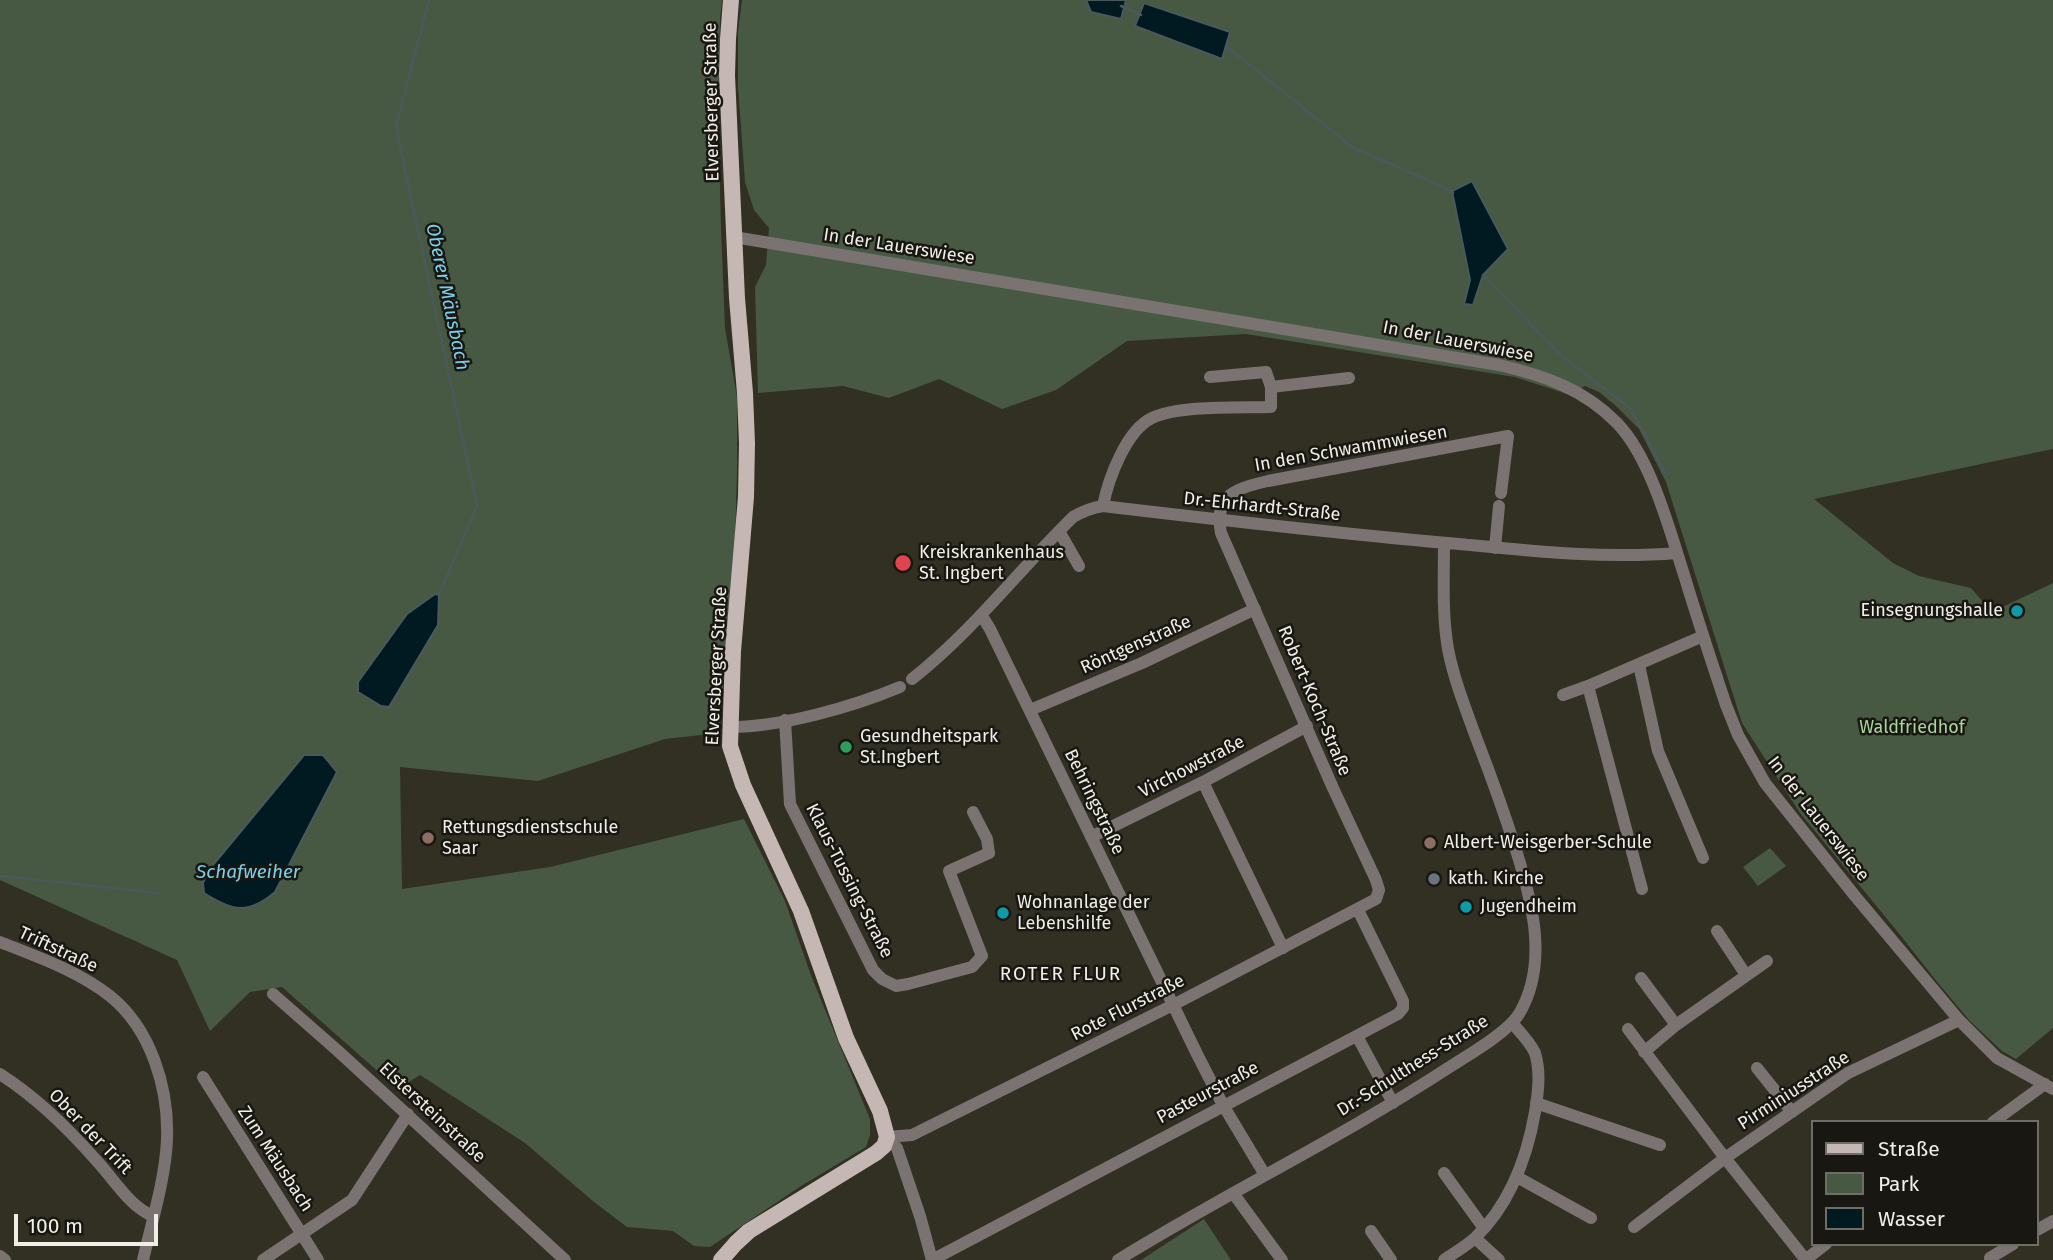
<!DOCTYPE html>
<meta charset="utf-8">
<style>
body{margin:0}
#map{position:relative;width:2053px;height:1260px;overflow:hidden;background:#322f23;font-family:"Fira Sans",sans-serif}
canvas{display:block}
.legend{position:absolute;left:1811px;top:1120px;width:228px;height:126px;box-sizing:border-box;background:#181711;border:2px solid #6e6d66;margin:0;padding:9px 12px;list-style:none;font-size:21px;color:#f0eee6}
.legend li{display:flex;align-items:center;gap:14px;height:35px}
.legend b{width:35px;border:2px solid #6e6d66}
.scale{position:absolute;left:14px;top:1214px;width:144px;height:32px;box-sizing:border-box;border:4px solid #f0eee6;border-top:0;padding-left:9px;font-size:21px;line-height:24px;white-space:nowrap;color:#f0eee6;-webkit-text-stroke:5px #181711;paint-order:stroke}
</style>
<div id="map">
<canvas width="2053" height="1260"></canvas>
<ul class="legend">
<li><b style="height:9px;background:#c5b7b3"></b>Straße</li>
<li><b style="height:19px;background:#485943"></b>Park</li>
<li><b style="height:19px;background:#011921"></b>Wasser</li>
</ul>
<div class="scale">100 m</div>
</div>
<script>
const g = document.querySelector('canvas').getContext('2d');
g.lineJoin = 'round';
function fillPath(path, color) {
  g.fillStyle = color;
  g.fill(path, 'evenodd');
}
function stroke(path, color, width, dash) {
  g.strokeStyle = color;
  g.lineWidth = width;
  g.lineCap = dash ? 'butt' : 'round';
  g.setLineDash(dash || []);
  g.stroke(path);
}
function drawText(font, color, halo, rows, align = 'center') {
  g.font = font + ' "Fira Sans",sans-serif';
  g.lineWidth = 5;
  g.setLineDash([]);
  g.textBaseline = 'middle';
  g.strokeStyle = halo;
  g.fillStyle = color;
  for (const [text, x, y, turn = 0] of rows) {
    g.save();
    g.translate(x, y);
    g.rotate((+turn || 0) * Math.PI / 180);
    g.textAlign = isNaN(turn) ? turn : align;
    if (halo) g.strokeText(text, 0, 0);
    g.fillText(text, 0, 0);
    g.restore();
  }
}
fillPath(new Path2D(`
 M0 0H722L720 20 718 113 721 228 725 328 737 397V469L735 548 719 733 665 739 538 781 400 767 402 889 550 867 744 819 785 901 812 978 870 1119V1135L866 1147 801 1186 710 1247 694 1246 673 1231 627 1227 594 1202 525 1143 420 1075 398 1089 282 987 250 992 210 1031 177 960 0 880ZM358 692 395 696 389 707Z
 M742 0H1086L1091 12 1121 19 1126 0H2053V449L1814 499 1893 563 1919 576 1971 588 1992 612 2053 583V1028L2016 1059 2002 1051 1969 1020 1934 978 1897 931 1800 813 1742 723 1666 482 1639 429 1616 406 1599 392 1585 386 1567 394 1515 377 1246 334 1127 341 1056 390 1002 409 939 379 889 398 843 386 758 393 755 287 766 265 769 228 754 210 745 182 738 86V31ZM1145 3 1230 32 1222 59 1135 26ZM1508 249 1483 275 1464 304 1470 280Z
 M1770 848 1786 866 1758 886 1743 867Z
 M1204 1219 1231 1260H1141Z`), '#485943');
const water = new Path2D(`
 M1086 0H1126L1121 19 1091 12Z
 M1144 3 1230 32 1222 59 1135 26Z
 M1472 181 1508 249 1483 275 1473 305 1464 304 1470 280 1452 191Z
 M435 594 439 595 438 625 389 707 381 706 358 692V682L407 614Z
 M304 755H323L337 772 275 892C248 915 232 911 204 893L203 883 208 871Z`);
fillPath(water, '#011921');
stroke(water, '#49595c', 2);
stroke(new Path2D(`
 M429 0 396 127 477 506 439 595
 M1121 6 1141 15
 M1226 46 1352 147 1452 191 1453 193
 M1483 275 1563 357 1630 408 1666 474
 M0 876 160 893`), '#49595c', 2.5);
stroke(new Path2D(`
 M734 237 1499 365C1543 375 1584 389 1617 423 1651 458 1670 531 1685 578 1698 621 1712 663 1726 705L1738 735 1765 783 1855 896 1959 1020 1997 1058 2053 1089
 M1271 387 1349 378
 M1103 506C1108 480 1126 430 1152 418 1179 405 1239 408 1271 407V387L1266 372 1210 377
 M1059 531 1079 566
 M1495 548 1499 506
 M982 616 990 629 1197 1054 1223 1105 1265 1175
 M1639 665 1658 751 1703 858
 M912 679C974 630 1018 571 1073 517 1083 511 1091 508 1103 506 1222 520 1340 534 1459 544 1531 551 1604 559 1677 553
 M1588 686 1642 889
 M1563 695 1588 686 1703 636
 M1030 710 1142 663 1255 609
 M785 720 790 804 873 970 882 979 896 986 908 984 972 967 982 956 949 871 989 853 987 839 973 812
 M730 727C782 727 852 707 900 687
 M1203 782 1283 948
 M1091 837 1203 782 1307 726
 M1717 931 1746 975
 M0 942C38 957 78 971 110 996 151 1029 169 1088 167 1140 165 1180 152 1221 143 1260
 M1641 978 1676 1025
 M273 994 338 1051 565 1260
 M1628 1029 1725 1158 1805 1259
 M1357 1036 1393 1103
 M1644 1052 1676 1025 1767 961
 M1757 1068 1792 1112
 M0 1074C36 1097 68 1128 96 1160 114 1179 129 1206 153 1216
 M203 1077 318 1260
 M1536 1103 1660 1145
 M1993 1122 2045 1084
 M887 1137 912 1135 1173 1005 1376 899 1379 890 1376 880 1333 788 1221 533C1213 494 1238 488 1268 481L1508 436 1501 493
 M887 1137 897 1148 920 1216 932 1260
 M1444 1173 1483 1227
 M1517 1177 1591 1218
 M1233 1193 1282 1260
 M1634 1227 1725 1158 1848 1073 1959 1020
 M2037 1230 2053 1221
 M1371 1231 1391 1260
 M1475 1238 1499 1260
 M0 1256 5 1260
 M1990 1258 2013 1244
 M263 1260 352 1200 408 1114
 M932 1260 1398 1014 1403 1008V1001L1358 910
 M1118 1260C1226 1193 1341 1138 1448 1068 1468 1055 1507 1033 1519 1014 1549 964 1532 901 1516 850 1504 812 1491 776 1477 740 1466 710 1454 680 1448 649 1442 614 1444 579 1444 543
 M1444 1260C1454 1253 1466 1246 1475 1238 1509 1205 1527 1158 1535 1112 1538 1094 1541 1072 1535 1053 1530 1042 1520 1032 1512 1023
 M1805 1260 1826 1244`), '#7a7371', 12);
stroke(new Path2D(`
 M721 1260 736 1243 749 1231 876 1153 884 1146 887 1137 880 1111 846 1038 801 911 743 785 730 746 733 651 746 497 747 443 745 393 737 298 727 75 728 39 731 0`), '#c5b7b3', 16);
for (const [x, y, r, color] of [
 [903,563,9,"#e0444e"],
 [2017,611,7,"#0f9aa8"],
 [846,747,7,"#2e9e5b"],
 [428,838,7,"#8d6e63"],
 [1430,843,7,"#8d6e63"],
 [1434,879,7,"#6b7280"],
 [1466,907,7,"#0f9aa8"],
 [1003,913,7,"#0f9aa8"]
]) {
  const dot = new Path2D();
  dot.arc(x, y, r, 0, 2 * Math.PI);
  g.fillStyle = color;
  g.fill(dot);
  stroke(dot, '#181711', 2.5);
}
drawText('18px', '#f0eee6', '#181711', [
 ["Elversberger Straße",712,102,-91],
 ["In der Lauerswiese",899,247,9],
 ["In der Lauerswiese",1458,342,11],
 ["In den Schwammwiesen",1351,449,-10],
 ["Dr.-Ehrhardt-Straße",1262,507,6],
 ["Röntgenstraße",1136,645,-24],
 ["Elversberger Straße",717,666,-87],
 ["Robert-Koch-Straße",1314,701,67],
 ["Virchowstraße",1192,767,-27],
 ["Behringstraße",1094,802,64],
 ["In der Lauerswiese",1818,819,52],
 ["Klaus-Tussing-Straße",849,881,63],
 ["Triftstraße",58,950,25],
 ["Rote Flurstraße",1128,1008,-27],
 ["Dr.-Schulthess-Straße",1413,1066,-32],
 ["Pirminiusstraße",1794,1091,-33],
 ["Pasteurstraße",1208,1093,-28],
 ["Elstersteinstraße",432,1113,43],
 ["Ober der Trift",90,1132,46],
 ["Zum Mäusbach",275,1159,57]
]);
drawText('18px', '#f0eee6', '#181711', [
 ["Kreiskrankenhaus",919,553],
 ["St. Ingbert",919,574],
 ["Einsegnungshalle",2003,611,"right"],
 ["Gesundheitspark",860,737],
 ["St.Ingbert",860,758],
 ["Rettungsdienstschule",442,828],
 ["Saar",442,849],
 ["Albert-Weisgerber-Schule",1444,843],
 ["kath. Kirche",1448,879],
 ["Wohnanlage der",1017,903],
 ["Lebenshilfe",1017,924],
 ["Jugendheim",1480,907]
], 'left');
drawText('18px', '#aad59d', '#181711', [
 ["Waldfriedhof",1912,728]
]);
drawText('italic 19px', '#7dceea', '#181711', [
 ["Oberer Mäusbach",447,297,78],
 ["Schafweiher",248,873]
]);
g.letterSpacing = '2px';
drawText('19px', '#f0eee6', '#181711', [
 ["ROTER FLUR",1061,975]
]);
g.letterSpacing = '0px';
</script>
